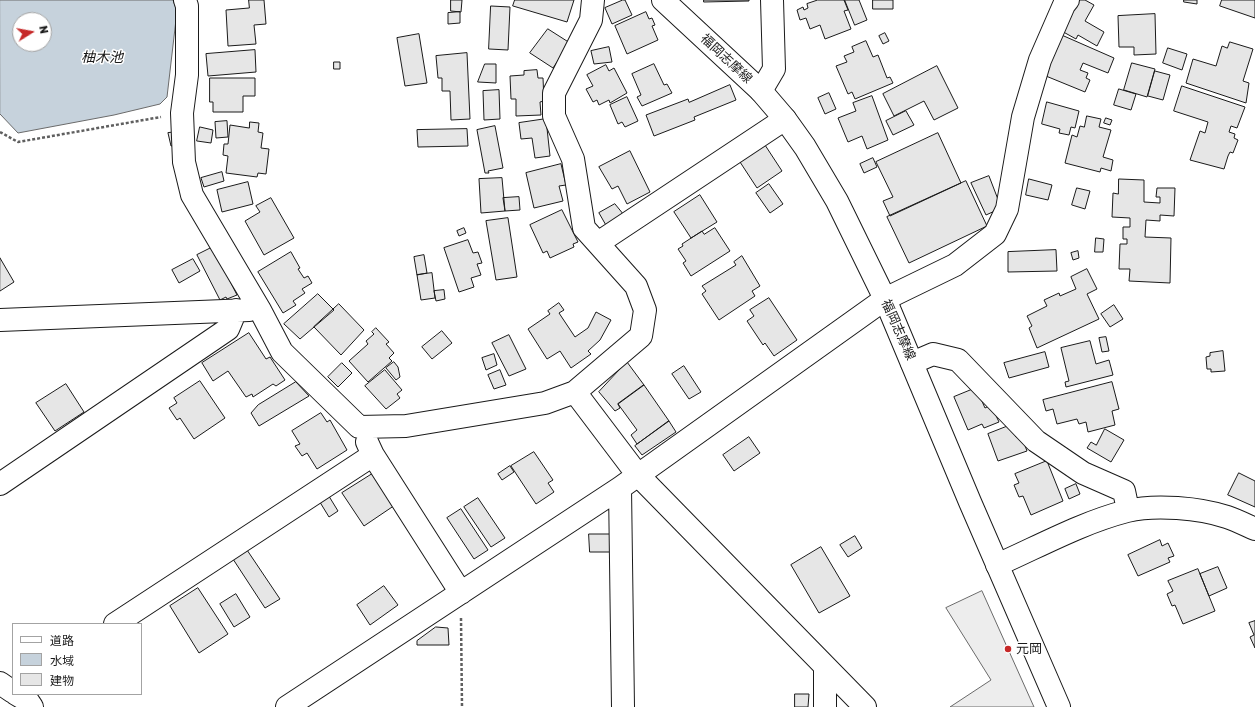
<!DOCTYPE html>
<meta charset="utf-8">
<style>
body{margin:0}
#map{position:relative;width:1255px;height:707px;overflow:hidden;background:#fff;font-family:Rubik,"Noto Sans JP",sans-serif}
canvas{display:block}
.legend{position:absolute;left:12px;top:623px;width:130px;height:72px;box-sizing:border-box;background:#fff;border:1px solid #a3a3a3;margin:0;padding:5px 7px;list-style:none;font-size:12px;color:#1a1a1a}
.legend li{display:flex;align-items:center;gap:8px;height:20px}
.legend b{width:20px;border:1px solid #a3a3a3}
.north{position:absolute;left:12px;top:12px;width:40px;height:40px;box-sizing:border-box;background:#fff;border:1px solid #a3a3a3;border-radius:50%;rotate:79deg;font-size:11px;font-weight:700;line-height:16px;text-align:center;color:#1a1a1a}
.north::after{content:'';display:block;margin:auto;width:14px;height:18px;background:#c62828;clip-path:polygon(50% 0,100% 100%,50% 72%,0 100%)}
</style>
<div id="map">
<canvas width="1255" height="707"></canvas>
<ul class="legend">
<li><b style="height:5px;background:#fff"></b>道路</li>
<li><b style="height:11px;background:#c6d2dc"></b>水域</li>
<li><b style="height:11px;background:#e6e6e6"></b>建物</li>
</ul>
<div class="north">N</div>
</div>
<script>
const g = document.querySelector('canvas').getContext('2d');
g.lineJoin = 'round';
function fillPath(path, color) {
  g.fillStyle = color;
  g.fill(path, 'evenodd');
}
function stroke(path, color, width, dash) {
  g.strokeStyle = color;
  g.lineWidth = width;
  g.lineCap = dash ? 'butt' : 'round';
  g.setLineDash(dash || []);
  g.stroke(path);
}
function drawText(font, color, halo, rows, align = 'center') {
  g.font = font + ' Rubik,"Noto Sans JP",sans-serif';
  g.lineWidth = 3;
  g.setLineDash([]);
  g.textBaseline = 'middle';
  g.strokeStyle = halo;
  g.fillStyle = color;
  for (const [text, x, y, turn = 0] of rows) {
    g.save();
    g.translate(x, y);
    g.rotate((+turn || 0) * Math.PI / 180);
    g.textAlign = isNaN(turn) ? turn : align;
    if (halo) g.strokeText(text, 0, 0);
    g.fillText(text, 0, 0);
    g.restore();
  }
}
const parking = new Path2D(`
 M982 591 1034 707H950L991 680 946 608Z`);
fillPath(parking, '#ededed');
stroke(parking, '#6a6a6a', 1);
const water = new Path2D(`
 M0 0H173L177 11 167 97 160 104 114 115 18 133 0 114ZM20 20H44V44H20Z`);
fillPath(water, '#c6d2dc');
stroke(water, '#6a6a6a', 1);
const building = new Path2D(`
 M249 0H264L266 24 254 25 256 44 228 46 226 10 249 8Z
 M451 0H462L461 12 451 11Z
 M515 0H574L567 22 513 6Z
 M623 0H625L632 15 612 24 605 8Z
 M704 0H749V1L704 2Z
 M818 0H844L848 10 844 11 851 29 825 39 820 25 810 29 806 18 800 20 797 10 803 7 804 10 808 8 807 4Z
 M845 0H859L867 20 855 25Z
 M873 0H893V9H873Z
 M1075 0H1085L1094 5 1085 21 1104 32 1097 46 1078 35 1076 39 1058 29Z
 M1184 0H1197V4L1184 2Z
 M1222 0H1255V18L1220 6Z
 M491 6 510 7 508 50 489 49Z
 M460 12V23L448 24V13Z
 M646 12 649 19 652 18 655 25 652 26 658 40 627 54 615 26Z
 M1155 14 1156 54 1134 55V47H1119L1118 16Z
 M548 29 570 43 553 68 530 53Z
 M885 33 889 41 883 44 879 36Z
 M1057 33 1114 58 1108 73 1083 63 1080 70 1088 73 1086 78 1090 80 1085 92 1041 74Z
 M419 34 427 83 405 86 397 38Z
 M866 41 873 57 878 55 887 78 890 77 893 83 855 99 852 92 848 94 836 66 847 62 844 56 854 52 852 47Z
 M1230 42 1253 49 1243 81 1249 83 1246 103 1186 83 1193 59 1216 66 1222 46 1227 48Z
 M609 47 612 62 594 64 591 51Z
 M1168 48 1187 54 1182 70 1163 63Z
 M255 50 256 72 208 76 206 54Z
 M467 53 470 119 451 120 450 91H442V78H438L436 56Z
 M334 62H340V69H334Z
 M1132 63 1155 69 1147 97 1124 90Z
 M485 64H496V83L478 82Z
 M654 64 664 85 667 84 672 93 642 106 637 97 641 95 632 74Z
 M606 65 609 71 614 68 627 93 610 103 609 100 599 105 597 100 593 102 586 89 593 86 587 75Z
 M937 66 958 108 934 120 924 101 894 116 883 94Z
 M537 70 538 78H543L544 101 540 102 541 115 516 116V99H511L510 76 524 75V71Z
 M1155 71 1170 75 1163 100 1148 96Z
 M210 78H255V96H243V112H213V102H210Z
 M730 85 736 100 694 117 695 120 654 136 646 115 688 99 689 102Z
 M1182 86 1245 107 1237 128 1231 126 1229 132 1235 134 1234 138 1238 140 1233 153 1230 152 1228 156 1224 169 1190 160 1200 131 1205 133 1208 122 1174 111Z
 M1119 89 1136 94 1131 110 1114 105Z
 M499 90 500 119 484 120 483 91Z
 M829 93 836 109 825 114 818 98Z
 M872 96 888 140 867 149 862 136 848 142 838 118 856 111 853 103Z
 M627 97 638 121 625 127 622 122 618 124 610 105Z
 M1047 102 1079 111 1075 128 1071 127 1069 135 1059 133 1060 129 1042 124Z
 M906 111 914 125 893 135 886 121Z
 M1087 116 1101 119 1099 127 1111 130 1103 157 1113 160 1111 171 1101 168 1100 172 1065 163 1072 135 1077 137 1080 126 1084 127Z
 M1106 118 1112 120 1110 125 1104 123Z
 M546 119 550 156 535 158 532 138 521 139 519 123Z
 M227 121 228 137 216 138 215 122Z
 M250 122 259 123 258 132 263 133 261 148 269 149 266 174 258 173 257 177 226 173 228 156 223 155 224 144H228L230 125 249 128Z
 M495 126 503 168 488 171 489 173H485L477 130Z
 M200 127 213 130 211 143 197 141Z
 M467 129 468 146 418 147 417 130Z
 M177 132 179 144 171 146 168 133Z
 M938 133 961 183 890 216 883 201 893 197 876 162Z
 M763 142 782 171 757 188 740 162 743 160 741 157Z
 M630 151 650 192 627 204 618 186 612 189 599 167Z
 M873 158 877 167 864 173 860 164Z
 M561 164 566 185 559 186 563 201 534 208 526 173Z
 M222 172 224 181 204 187 201 178Z
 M989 176 999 202 997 210 986 215 971 183Z
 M502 178 505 211 481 213 479 179Z
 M1029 179 1052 185 1048 200 1026 195Z
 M1119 179 1144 180V202L1160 203V197H1156L1157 188H1175L1174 216 1160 215V221L1146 220 1145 237 1171 238 1170 283 1129 281 1130 269H1119L1120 244H1127V239H1123V227H1130V218L1112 217 1113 193 1118 194Z
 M966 181 987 226 909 263 887 217Z
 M248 182 253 204 222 212 217 190Z
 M769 184 783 204 770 213 756 193Z
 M1077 188 1090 191 1085 209 1072 205Z
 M700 195 717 222 691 238 674 212Z
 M519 197 520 210 505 211 503 198Z
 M271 198 294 238 264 255 245 221 260 212 256 206Z
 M615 204 624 215 607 227 599 213Z
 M562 210 578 242 573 244 574 247 550 258 547 251 543 253 530 225Z
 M508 218 517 277 496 280 486 221Z
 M464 228 466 233 459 236 457 231Z
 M715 228 730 251 691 276 683 263 686 261 678 249 683 246 682 244 702 231 704 234Z
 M1096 238 1104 239 1103 252H1095Z
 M468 240 473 253 478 252 482 263 477 264 481 275 471 278 474 287 459 292 444 248Z
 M213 247 237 295 227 299 226 297 220 300 197 255Z
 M1056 250 1057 271 1008 272V252Z
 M1078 251 1079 258 1073 260 1071 253Z
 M291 252 300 268 298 269 304 278 308 276 312 283 302 289 305 293 293 301 296 305 283 313 258 272Z
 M424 255 427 273 417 275 414 257Z
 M742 256 760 286 752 291 755 296 719 320 702 294 706 291 702 286 736 265 734 262Z
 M0 258 14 282 0 291Z
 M193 259 200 271 179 283 172 270Z
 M1087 269 1097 289 1087 294 1099 319 1037 348 1029 328 1032 326 1027 316 1047 306 1044 300 1059 293 1060 296 1076 289 1071 277Z
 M432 273 435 298 421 300 417 275Z
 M444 290 445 299 436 301 434 291Z
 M318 294 334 310 300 339 284 324Z
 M769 298 797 340 774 356 765 343 763 345 747 321 754 316 750 310Z
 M559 303 564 310 559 313 575 337 588 328 596 312 611 320 600 340 588 351 591 354 571 368 560 351 547 359 528 329 550 314 548 311Z
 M339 304 364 330 341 355 314 327Z
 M1114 305 1123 319 1110 327 1101 314Z
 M376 328 389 342 386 344 394 353 389 358 392 361 368 382 349 361 368 344 366 341 374 334 372 332Z
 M442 331 452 343 432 359 422 347Z
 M249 333 266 359 270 357 285 380 276 386 273 384 253 397 252 394 246 397 228 371 213 381 202 363Z
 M509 335 526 369 509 376 492 343Z
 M1106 337 1109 351 1102 352 1099 338Z
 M1090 341 1096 364 1109 360 1113 375 1066 387 1065 382 1069 381 1061 348Z
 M1223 351 1225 371 1211 372V369H1207L1206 357 1210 356V353Z
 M1045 352 1049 367 1009 378 1004 363Z
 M494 354 497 365 486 370 482 358Z
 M394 362 398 367 400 377 396 380 386 368Z
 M627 362 644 385 618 404 620 408 615 411 599 392Z
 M342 363 352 373 338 387 328 377Z
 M684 366 701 392 689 399 672 374Z
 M385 370 402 390 397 394 400 398 386 409 365 386Z
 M500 370 506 385 494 389 488 375Z
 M200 381 225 418 194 439 180 418 177 420 169 408 177 403 174 398Z
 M296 382 309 396 259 426 251 413 258 405Z
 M1112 382 1119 409 1112 411 1115 425 1088 432 1086 422 1079 424 1077 419 1057 424 1053 409 1046 411 1043 400Z
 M66 384 84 412 55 431 36 403Z
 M644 385 669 421 637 444 631 435 637 430 618 404Z
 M976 388 985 408 991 405 999 422 984 428 982 424 968 430 954 397Z
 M321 413 327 422 330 420 347 450 317 469 307 453 302 456 295 446 300 444 292 431Z
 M669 421 676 432 642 455 635 446Z
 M1011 425 1016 437 1021 435 1027 451 998 461 988 434Z
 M1105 429 1124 440 1111 462 1087 448 1091 442 1096 445Z
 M749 437 760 453 734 471 723 455Z
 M534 452 553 480 548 483 554 492 536 504 511 466Z
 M1047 461 1063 501 1031 515 1023 496 1019 497 1014 485 1019 483 1015 474Z
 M510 466 514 472 502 480 498 474Z
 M377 471 398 503 364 526 342 493Z
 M1239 473 1255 481V507L1228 495Z
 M1076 484 1080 494 1069 499 1065 489Z
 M327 493 338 511 329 517 318 499Z
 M478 498 505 538 491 547 464 507Z
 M461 509 488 550 474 559 447 518Z
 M589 534H615V552H590Z
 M855 536 862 548 848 557 840 545Z
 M1160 540 1162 546 1168 543 1174 556 1168 558 1170 562 1138 576 1128 555Z
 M245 547 280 599 265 608 231 556Z
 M821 547 850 596 819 613 791 565Z
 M1218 567 1227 588 1209 596 1200 574Z
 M1198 569 1215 611 1183 624 1175 605 1172 606 1167 594 1173 591 1168 581Z
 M384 586 398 605 370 625 357 605Z
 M198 588 228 634 199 653 170 606Z
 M236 594 250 617 234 627 220 604Z
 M1255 621V648L1250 637 1254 635 1249 623Z
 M436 627 448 628 449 645H417V641Z
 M795 694H809L808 707H795Z`);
fillPath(building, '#e6e6e6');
stroke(building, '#1a1a1a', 1);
const minor = new Path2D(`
 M185 0 187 6V75L182 113 184 162 192 195 260 310 282 352 359 427 406 426 545 403 575 392 641 336 645 310 636 286 584 228 573 159 554 116V93L591 20 593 0
 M761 91 774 69 772 0
 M598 243 785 119
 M0 320 249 310
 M912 363 933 354 958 360 1036 441 1083 473 1124 491 1128 510
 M575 392 637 474 865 707
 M367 442 373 455 461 593
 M0 484 228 329 236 310
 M620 488 623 707
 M997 565C1040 546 1081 523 1127 511 1155 504 1200 508 1227 517 1236 520 1246 525 1255 529
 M115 624 373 455
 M825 667V707
 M0 683 13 692
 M16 694 28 701 32 707
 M287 707 620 488 885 299 955 265 995 234 1007 209 1023 117 1040 60 1064 5 1068 0`);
const major = new Path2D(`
 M663 0 761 91 785 119 805 147 837 201 885 299 970 502 1059 707`);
stroke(minor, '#1a1a1a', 24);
stroke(major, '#1a1a1a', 24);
stroke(new Path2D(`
 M0 132 18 142 161 117
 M461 618 462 707`), '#5f5f5f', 2.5, [3, 2]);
stroke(minor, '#fff', 22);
stroke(major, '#fff', 22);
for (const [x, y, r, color] of [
 [1008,649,4,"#c62828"]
]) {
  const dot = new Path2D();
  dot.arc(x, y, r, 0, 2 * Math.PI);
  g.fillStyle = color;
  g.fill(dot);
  stroke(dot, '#fff', 1.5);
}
drawText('13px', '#1a1a1a', '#fff', [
 ["福岡志摩線",726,59,43],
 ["福岡志摩線",898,330,66]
]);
drawText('13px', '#1a1a1a', '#fff', [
 ["元岡",1016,649]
], 'left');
drawText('italic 14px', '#1a1a1a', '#fff', [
 ["柚木池",102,58]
]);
</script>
